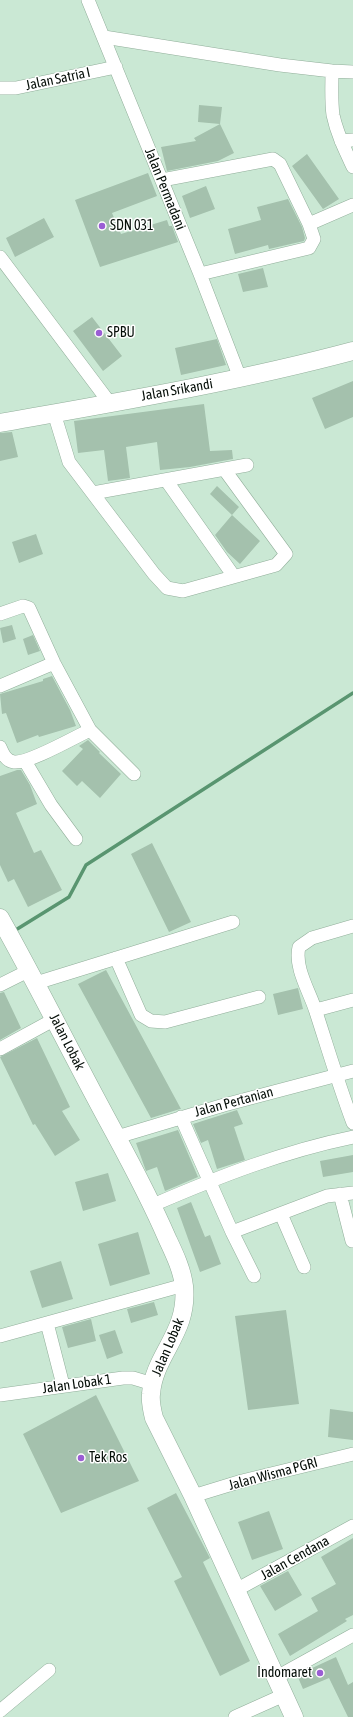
<!DOCTYPE html>
<style>
body{margin:0}
canvas{display:block;background:#cae8d4}
</style>
<canvas width="353" height="1717"></canvas>
<script>
const g = document.querySelector('canvas').getContext('2d');
g.lineJoin = 'round';
function stroke(path, color, width, dash) {
  g.strokeStyle = color;
  g.lineWidth = width;
  g.lineCap = dash ? 'butt' : 'round';
  g.setLineDash(dash || []);
  g.stroke(path);
}
function fillPath(path, color) {
  g.fillStyle = color;
  g.fill(path, 'evenodd');
}
function drawText(font, color, halo, rows, align = 'center') {
  g.font = font + ' "Asap Condensed",sans-serif';
  g.lineWidth = 3;
  g.setLineDash([]);
  g.textBaseline = 'middle';
  g.strokeStyle = halo;
  g.fillStyle = color;
  for (const [text, x, y, turn = 0] of rows) {
    g.save();
    g.translate(x, y);
    g.rotate((+turn || 0) * Math.PI / 180);
    g.textAlign = isNaN(turn) ? turn : align;
    if (halo) g.strokeText(text, 0, 0);
    g.fillText(text, 0, 0);
    g.restore();
  }
}
stroke(new Path2D(`
 M14 931 69 897 86 865 353 693`), '#599570', 3.5);
fillPath(new Path2D(`
 M199 105 222 107 220 124 198 122Z
 M220 124 234 153 218 161 167 171 161 147 196 141 194 138Z
 M307 154 339 199 323 209 292 166Z
 M148 173 157 196 112 213 121 234 167 220 169 226H172L178 242 100 267 75 200Z
 M206 186 215 209 190 218 182 196Z
 M288 199 302 227 305 238 304 241 269 249 268 245 235 254 228 229 261 220 257 207Z
 M44 218 54 237 15 257 6 238Z
 M263 268 268 287 243 292 238 274Z
 M92 317 122 356 103 371 73 331Z
 M217 339 226 365 181 375 175 348Z
 M353 381V417L325 429 312 398Z
 M204 404 210 451 232 450 233 459 190 467 160 470 157 442 126 447 130 478 108 481 104 450 78 453 74 421Z
 M12 432 18 457 0 461V433Z
 M217 486 239 507 232 515 260 541 240 564 227 552 215 535 232 515 210 494Z
 M36 534 43 554 19 563 12 542Z
 M12 625 16 639 3 643 0 628Z
 M33 635 40 651 28 655 23 639Z
 M52 676 70 710 76 726 39 737 38 735 17 743 6 713 2 714 0 694 43 681V679Z
 M88 740 100 752 99 753 121 774 100 798 82 781 77 786 62 771 83 749 79 746Z
 M17 770H21L30 785 37 804 16 813 34 853 41 850 62 890 28 907 14 879 8 882 0 865V776Z
 M152 843 191 922 169 932 131 854Z
 M106 970 181 1109H180L151 1118 78 984Z
 M298 988 303 1009 278 1015 273 994Z
 M4 992 21 1028 0 1040V993Z
 M37 1038 70 1107 62 1111 80 1140 55 1156 35 1124 33 1125 0 1057Z
 M237 1110 243 1124 234 1127 245 1160 217 1169 208 1140 201 1143 193 1124Z
 M178 1130 198 1177 165 1191 157 1167 146 1171 136 1143Z
 M353 1155V1172L323 1177 320 1161Z
 M108 1173 116 1201 83 1211 75 1182Z
 M191 1202 205 1237 210 1235 221 1264 200 1272 177 1208Z
 M138 1232 150 1274 110 1286 98 1244Z
 M61 1261 73 1299 42 1308 30 1271Z
 M154 1302 158 1315 131 1323 127 1309Z
 M286 1310 299 1404 248 1410 235 1316Z
 M91 1319 96 1341 68 1348 62 1327Z
 M115 1330 123 1353 107 1359 99 1335Z
 M96 1395 139 1481 61 1513 23 1434Z
 M330 1409 353 1412V1440L328 1437Z
 M176 1493 210 1558 203 1562 250 1661 220 1676 174 1581 182 1577 147 1508Z
 M269 1511 283 1549 252 1560 238 1522Z
 M353 1538V1615L345 1619 347 1621 290 1656 278 1634 318 1611 311 1598 336 1584 321 1557Z
 M288 1571 302 1595 275 1611 260 1586Z
 M336 1657 348 1685 353 1682V1717H348L329 1678 303 1689 297 1675Z`), '#a4c1ad');
const minor = new Path2D(`
 M88 0 200 274 240 378
 M104 37 280 65 332 71 353 72
 M332 71C332 86 331 101 333 115 337 134 345 150 353 167
 M0 88H16L116 67
 M341 141 353 140
 M162 180 273 159 280 164 309 224
 M0 257 109 402
 M200 274 309 248 314 239 309 224 353 205
 M54 413 69 462 154 574 167 588 183 591 276 565 286 554 224 469
 M166 480 233 575
 M93 493 247 465
 M0 614 23 606 29 608 54 663 90 730 134 774
 M0 686 54 663
 M0 747C3 754 6 761 14 762 28 764 75 737 90 730
 M25 761 51 805 76 839
 M353 926 312 938 299 947C294 968 310 992 316 1012 328 1049 339 1086 353 1123
 M116 958 141 1015 151 1021 165 1022 259 997
 M36 983 233 922
 M0 985 30 970
 M316 1010 353 1000
 M0 1049 55 1019
 M181 1117 232 1232 254 1276
 M117 1137 224 1105 353 1071
 M340 1194 352 1241
 M153 1205C218 1177 284 1151 353 1137
 M281 1214 304 1267
 M232 1232 327 1196 353 1193
 M0 1336 47 1323
 M63 1385 47 1323 184 1285
 M0 1395 123 1378H133L153 1384
 M193 1496 242 1481 353 1454
 M236 1590 353 1526
 M277 1677 353 1635
 M0 1711 49 1670
 M235 1717 284 1695`);
const secondary = new Path2D(`
 M0 423C118 402 237 382 353 351
 M0 918C40 989 75 1061 114 1132 133 1167 151 1201 167 1238 174 1253 182 1269 184 1286 189 1333 154 1354 151 1394 150 1402 152 1410 154 1418L193 1496 294 1717`);
stroke(minor, '#91ae9a', 14);
stroke(secondary, '#91ae9a', 19);
stroke(minor, '#fff', 13);
stroke(secondary, '#fff', 18);
for (const [x, y, r, color] of [
 [102,226,4,"#9a5dd4"],
 [99,333,4,"#9a5dd4"],
 [81,1458,4,"#9a5dd4"],
 [320,1673,4,"#9a5dd4"]
]) {
  const dot = new Path2D();
  dot.arc(x, y, r, 0, 2 * Math.PI);
  g.fillStyle = color;
  g.fill(dot);
  stroke(dot, '#fff', 1.5);
}
drawText('14px', '#050e08', '#fff', [
 ["Jalan Satria I",58,79,-12],
 ["Jalan Permadani",165,189,68],
 ["Jalan Srikandi",177,390,-10],
 ["Jalan Lobak",67,1042,63],
 ["Jalan Pertanian",234,1102,-15],
 ["Jalan Lobak",168,1347,-67],
 ["Jalan Lobak 1",77,1384,-8],
 ["Jalan Wisma PGRI",273,1474,-15],
 ["Jalan Cendana",295,1558,-29]
]);
drawText('14px', '#050e08', '#fff', [
 ["SDN 031",110,226],
 ["SPBU",107,333],
 ["Tek Ros",89,1458],
 ["Indomaret",312,1673,"right"]
], 'left');
</script>
